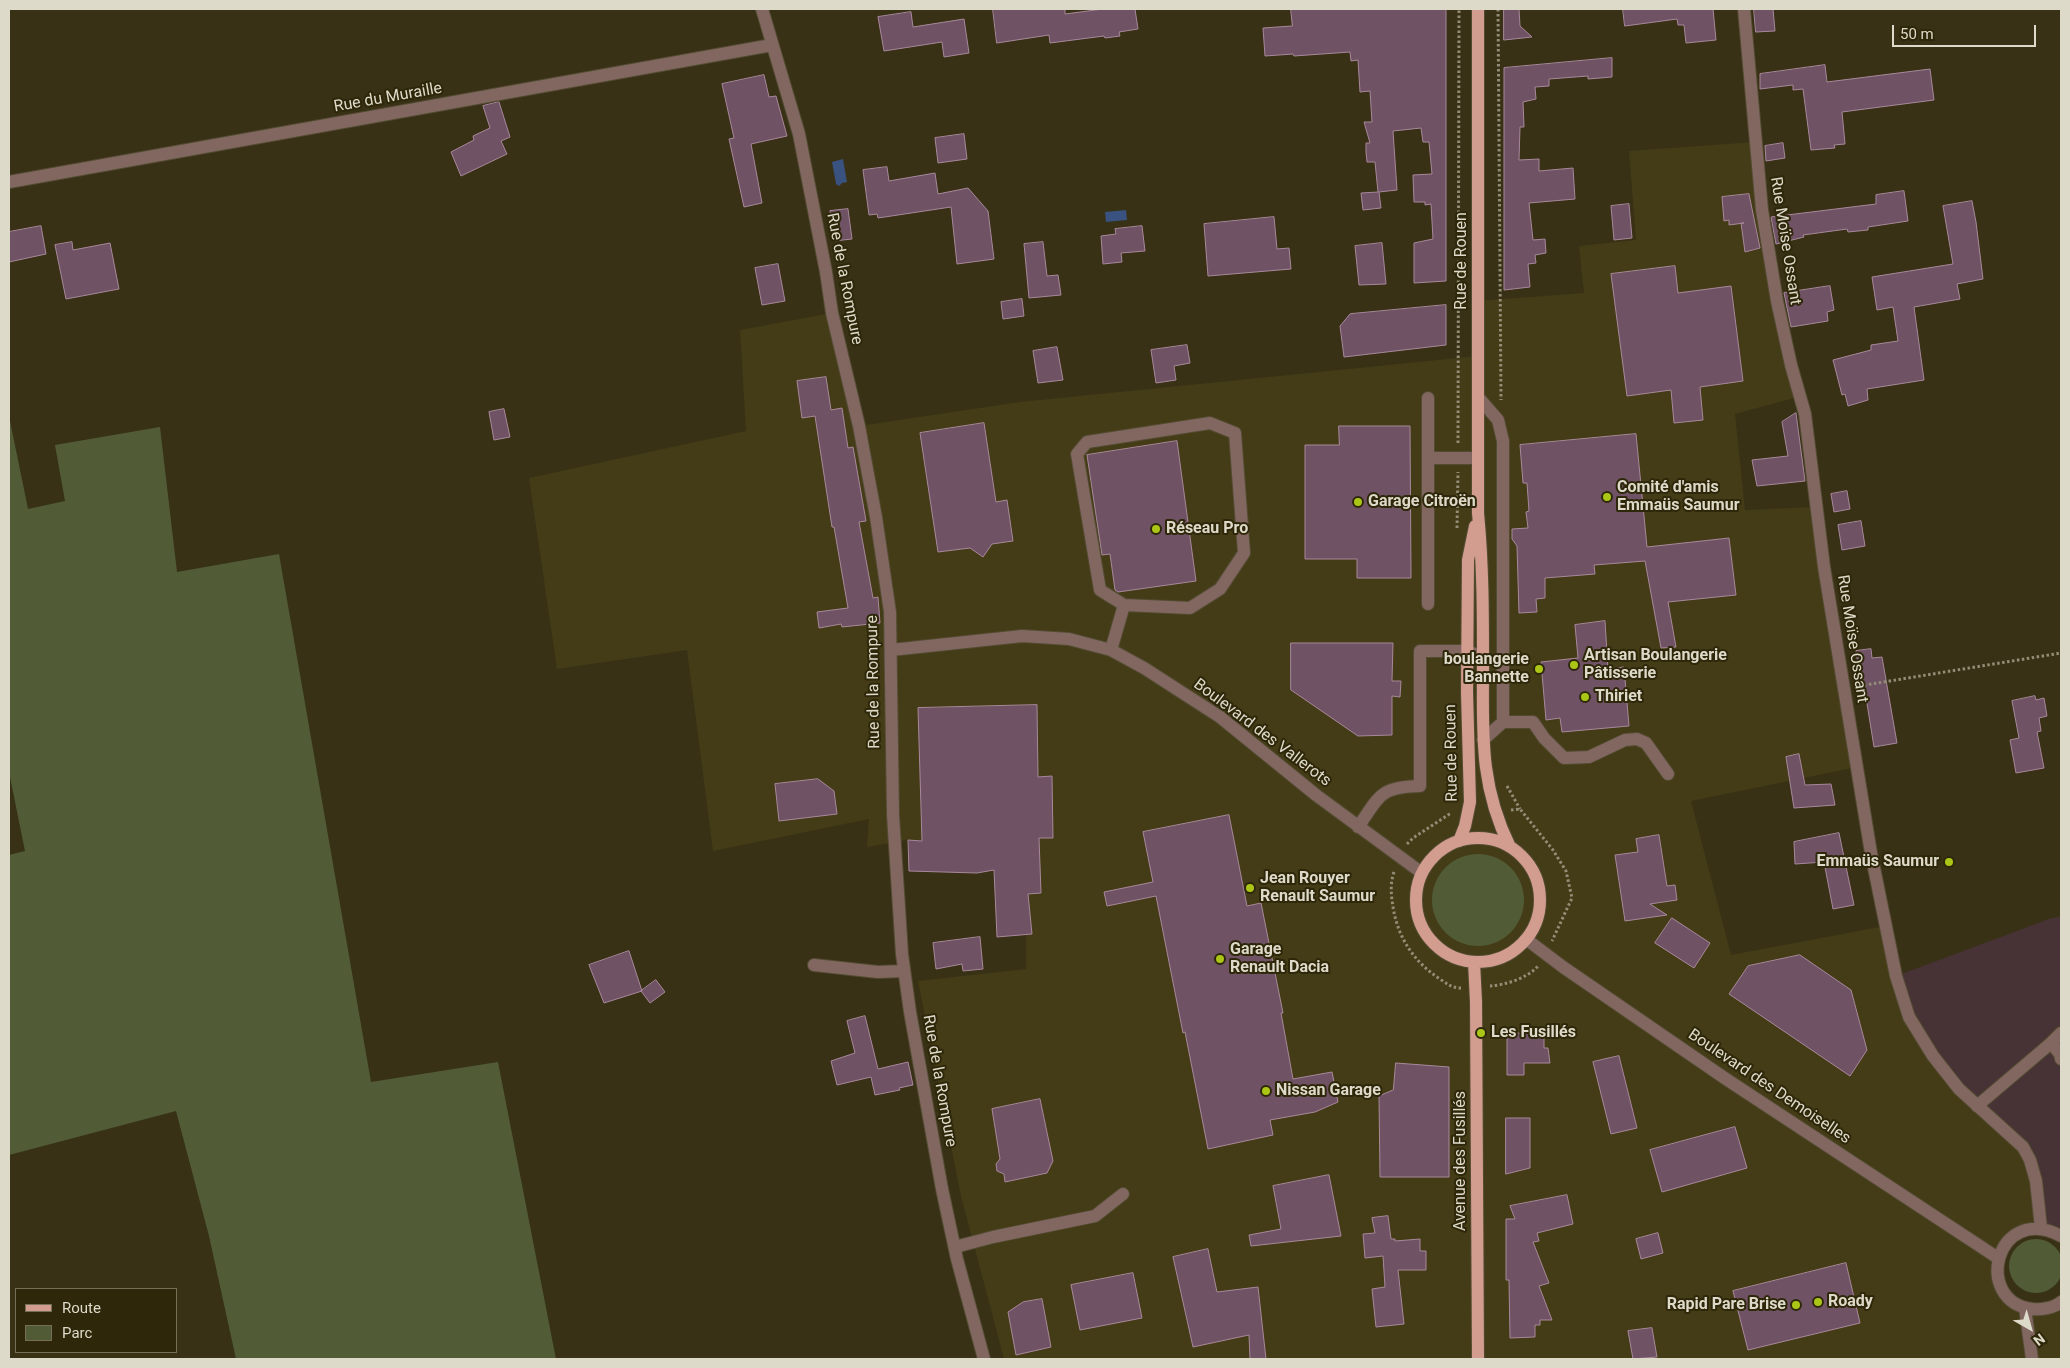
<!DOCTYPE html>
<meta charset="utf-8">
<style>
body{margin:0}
#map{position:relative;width:2070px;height:1368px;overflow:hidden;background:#383115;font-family:Roboto,sans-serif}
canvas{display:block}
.frame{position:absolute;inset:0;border:10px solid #dedac9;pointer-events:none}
.legend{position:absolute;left:15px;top:1288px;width:162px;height:65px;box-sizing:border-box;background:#2e270a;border:1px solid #746f56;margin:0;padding:6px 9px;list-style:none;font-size:15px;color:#dedac9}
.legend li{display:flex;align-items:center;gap:10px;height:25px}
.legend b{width:25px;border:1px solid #746f56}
.north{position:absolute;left:2005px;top:1303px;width:50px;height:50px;-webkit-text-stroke:4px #2e270a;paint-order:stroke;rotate:142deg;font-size:14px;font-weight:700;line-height:20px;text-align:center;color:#dedac9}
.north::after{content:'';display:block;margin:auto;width:18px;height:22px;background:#dedac9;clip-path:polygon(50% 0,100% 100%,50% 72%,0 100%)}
.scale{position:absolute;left:1892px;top:25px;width:144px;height:22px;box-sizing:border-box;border:2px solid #dedac9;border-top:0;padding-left:6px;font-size:15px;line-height:18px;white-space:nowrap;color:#dedac9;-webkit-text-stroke:4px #2e270a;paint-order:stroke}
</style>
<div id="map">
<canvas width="2070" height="1368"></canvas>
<div class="frame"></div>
<ul class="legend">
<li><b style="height:6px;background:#d29c8f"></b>Route</li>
<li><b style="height:14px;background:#515c37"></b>Parc</li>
</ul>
<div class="north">N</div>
<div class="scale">50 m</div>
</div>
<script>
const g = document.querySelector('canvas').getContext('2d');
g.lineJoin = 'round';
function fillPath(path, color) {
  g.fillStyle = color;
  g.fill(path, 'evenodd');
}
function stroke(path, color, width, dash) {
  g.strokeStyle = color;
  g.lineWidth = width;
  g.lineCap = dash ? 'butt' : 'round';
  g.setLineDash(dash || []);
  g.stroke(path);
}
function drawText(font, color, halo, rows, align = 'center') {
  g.font = font + ' Roboto,sans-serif';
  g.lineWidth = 4;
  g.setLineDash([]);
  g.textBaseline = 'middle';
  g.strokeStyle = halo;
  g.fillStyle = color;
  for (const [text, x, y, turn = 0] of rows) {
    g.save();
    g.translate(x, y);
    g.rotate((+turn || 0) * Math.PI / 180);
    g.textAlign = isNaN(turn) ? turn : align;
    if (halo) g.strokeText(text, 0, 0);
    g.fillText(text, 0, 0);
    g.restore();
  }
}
fillPath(new Path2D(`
 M2061 916V1236L2050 1231 1937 1062 1896 976 2049 919Z`), '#473335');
fillPath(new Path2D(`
 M1755 142 1762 210 1801 396 1735 414 1745 510 1816 507 1857 767 1691 801 1731 955 1885 926 1896 976 1937 1062 2023 1147 2041 1228 2005 1244 1997 1276 2025 1308 2061 1302V1359H1004L961 1196 918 981 1026 969 1027 841 907 840 867 847 869 819 713 851 687 650 557 669 529 478 746 431 740 330 832 313 859 426 1020 402 1478 356V301L1584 293 1579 246 1636 240 1629 151Z`), '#443c16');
fillPath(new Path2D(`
 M9 416 28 509 65 501 55 445 160 427 177 572 279 554 371 1082 498 1062 556 1359H236L209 1236 176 1111 9 1155V855L25 851 9 772Z
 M1432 900a46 46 0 1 1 92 0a46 46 0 1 1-92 0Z
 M2009 1266a27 27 0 1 1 54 0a27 27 0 1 1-54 0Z`), '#515c37');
fillPath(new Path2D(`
 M843 159 847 182 842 183 839 186 836 184 832 162Z
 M1126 210 1127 220 1106 222 1105 212Z`), '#39527f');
const building = new Path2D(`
 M993 9H1065V14L1103 9H1135L1138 29 1119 32 1120 36 1105 38 1104 36 1050 43 1049 35 997 43Z
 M1291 9H1446V281L1414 283V243L1433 239 1431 204 1425 205V202H1414L1413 175 1432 174 1429 142H1423L1421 128 1393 131 1397 190 1379 192 1381 208 1363 210 1361 193 1378 192 1375 162H1367L1366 152V143H1370L1364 122H1372L1370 91 1360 92 1358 60 1351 61 1350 52 1294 56 1293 54 1265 56 1263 28 1292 26Z
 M1504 9H1519L1520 26 1532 37 1504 40Z
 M1623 9H1713L1716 40 1686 43 1684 25H1678L1677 19 1625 26Z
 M1754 9H1773L1775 31 1756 32Z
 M911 12 913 27 964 19 969 53 944 57 942 42 884 51 878 17Z
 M1612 58V77L1588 79V76L1549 79V86L1535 87 1536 99 1523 102 1524 127H1520L1519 160 1539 159V171L1573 168 1575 199 1529 203 1533 240 1545 239 1546 253 1535 255 1536 263 1528 264 1530 287 1504 290V68Z
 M1825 65 1827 82 1930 69 1934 100 1842 112 1845 144 1834 145 1835 148 1811 150 1803 89 1793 90V85L1760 89V74Z
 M764 75 769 97 776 96 787 136 751 144 762 203 744 207 729 139 734 138 722 84Z
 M499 102 510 137 501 141 507 154 461 176 451 152 474 140 473 136 490 128 483 106Z
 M964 134 967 159 938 163 935 138Z
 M1783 143 1785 158 1766 161 1765 146Z
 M887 167 889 181 935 173 938 194 968 188 988 211 994 259 957 264 951 207 878 218 877 214 869 215 863 170Z
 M1904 191 1908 221 1868 227V230L1848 232 1847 229 1803 235 1804 237 1776 244 1771 217 1876 204V195Z
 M1749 194 1760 248 1745 252 1741 223H1744L1729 225V220L1724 221 1722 197Z
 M1972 201 1976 222 1983 279 1957 284 1960 299 1914 307 1924 380 1867 389 1868 400 1848 406 1845 394 1842 395 1833 360 1871 350V345L1898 341 1893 307 1877 310 1872 277 1953 264 1943 206Z
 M1629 204 1632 238 1614 240 1611 206Z
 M848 209 852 239 834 241 830 211Z
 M1274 217 1277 249 1289 248 1291 269 1208 276 1204 224Z
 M41 226 46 254 9 262V232Z
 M1142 226 1145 251 1121 253 1122 262 1103 264 1101 236 1116 234 1115 229Z
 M72 242 73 250 110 243 119 289 66 299 55 245Z
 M1043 242 1047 276 1058 275 1061 295 1029 298 1024 244Z
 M1382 243 1386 284 1359 285 1355 246Z
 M778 264 785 301 762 305 755 268Z
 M1675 266 1678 293 1731 286 1743 381 1700 387 1703 420 1674 423 1671 390 1627 396 1611 274Z
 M1830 286 1834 310 1827 312 1828 321 1791 327 1784 293Z
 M1022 299 1024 316 1003 319 1001 302Z
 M1446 305V345L1344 357 1340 326 1350 314Z
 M1187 345 1190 363 1174 366 1176 380 1156 383 1151 350Z
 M1057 347 1063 380 1038 383 1033 351Z
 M826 377 831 410 842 408 848 448 853 447 866 521 859 522 873 598 878 597 880 623 842 627 841 624 819 628 817 612 848 608 834 527H832L815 416 802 418 797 381Z
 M504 409 510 437 494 440 489 412Z
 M1796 413 1805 481 1757 486 1752 460 1788 456 1782 422Z
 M984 423 996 502 1007 500 1013 541 992 544 983 557 970 548 938 552 920 433Z
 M1339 426H1410L1411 578H1357V559H1305V445H1339Z
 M1636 434 1647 547 1729 538 1736 595 1668 602 1676 647 1661 648 1645 561 1594 565 1595 574 1545 578V598L1536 599 1537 612 1519 613 1517 546 1512 539V529L1528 528 1526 512 1529 511 1527 483H1523L1520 445Z
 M1177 441 1196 581 1118 592 1115 590 1110 554 1102 555 1087 455Z
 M1847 491 1850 509 1834 512 1831 494Z
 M1861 521 1865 546 1842 550 1838 525Z
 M1605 621 1608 669 1624 667 1629 726 1562 732 1560 718 1546 720 1541 662 1578 658 1575 625Z
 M1291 643H1393L1392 681H1401L1400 697 1392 696V735L1358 736 1291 690Z
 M1871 649 1872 658 1882 657 1897 743 1874 747 1863 679H1860L1856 651Z
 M2035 696 2036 700 2044 698 2047 716 2039 718 2041 731 2037 732 2044 768 2016 773 2010 740 2019 738 2012 701Z
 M1037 705 1038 777 1052 776 1053 838H1039L1041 893 1028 894 1032 934 997 937 994 870 977 873 909 871 908 840 922 841 918 708Z
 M1799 754 1805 785 1831 784 1835 805 1794 808 1786 757Z
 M818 779 834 791 837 814 779 821 775 784Z
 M1229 815 1247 906 1261 903 1283 1013H1281L1293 1079 1332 1072 1338 1102 1315 1112 1270 1120 1273 1135 1208 1149 1185 1032 1183 1033 1156 896 1107 906 1104 892 1153 882 1143 832Z
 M1839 833 1854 905 1833 909 1824 862 1795 864 1794 842Z
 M1659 835 1667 886 1675 885 1677 900 1650 904 1667 915 1625 921 1615 855 1638 852 1636 839Z
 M1672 918 1710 943 1694 968 1655 943Z
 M980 937 983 969 963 971 962 964 936 969 933 943Z
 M629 951 642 991 604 1003 589 965Z
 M1800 955 1851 990 1867 1050 1850 1076 1729 994 1748 966Z
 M656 980 665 992 650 1003 641 991Z
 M865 1016 878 1069 908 1062 913 1085 899 1088 900 1090 875 1095 871 1077 837 1085 831 1061 855 1053 847 1021Z
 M1533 1033V1036H1544V1048H1548L1550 1063H1524V1075H1507V1034Z
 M1619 1056 1637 1128 1611 1134 1593 1062Z
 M1396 1063 1449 1067V1177H1380L1379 1096 1393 1090Z
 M1040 1099 1053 1161 1047 1173 1005 1182 1004 1174 997 1171 996 1164 1000 1159 992 1109Z
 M1506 1118H1530V1168L1506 1174Z
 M1735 1127 1747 1168 1662 1192 1650 1150Z
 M1329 1175 1341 1236 1251 1246 1249 1235 1281 1229 1273 1186Z
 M1567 1195 1573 1224 1537 1233 1539 1241 1533 1242 1549 1283 1539 1286 1552 1320H1540V1325H1535V1337L1510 1338 1509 1280H1506V1219H1515L1510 1206Z
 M1388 1216 1391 1239H1395V1241L1420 1239V1251H1426V1270H1398L1404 1324 1376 1327 1372 1289 1385 1287 1383 1256 1365 1258 1363 1234 1375 1233 1372 1218Z
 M1658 1233 1663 1253 1641 1259 1636 1239Z
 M1208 1249 1217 1292 1258 1287 1266 1359H1250L1249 1335 1193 1347 1173 1257Z
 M1846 1263 1860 1323 1748 1350 1733 1291Z
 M1133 1273 1142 1318 1080 1330 1071 1285Z
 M1042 1299 1051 1347 1016 1355 1008 1312 1023 1302Z
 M1652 1328 1657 1357 1633 1359 1628 1331Z`);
fillPath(building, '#6f5364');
stroke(building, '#a8889b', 1);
const minor = new Path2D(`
 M762 9 799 134 826 272 832 313 859 426 876 517 890 612 893 815 902 954 910 1012 942 1189 957 1259 984 1359
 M1744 9 1762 210 1777 301 1791 365 1805 414 1824 567 1871 853 1896 976 1909 1017 1933 1056 1959 1089 2023 1147 2030 1160 2036 1181 2041 1228
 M9 182 772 45
 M1478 397 1498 420 1503 441V722L1483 740
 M1210 423 1235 433 1244 553 1220 589 1190 608 1124 605 1100 590 1077 454 1087 442Z
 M1428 458H1478
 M1428 604V398
 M891 650 1022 636 1069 639 1111 650 1144 668 1220 717 1316 795 1422 873
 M1111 650 1124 605
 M1503 722H1533L1544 738 1564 758 1589 757 1625 740 1637 739 1646 743 1668 774
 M1358 827C1380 796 1379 787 1420 786V651H1467L1483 657
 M1526 939 1563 967 1726 1079 1998 1258
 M814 965 878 972 904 971
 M2061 1033 2051 1043 2060 1054 2061 1059
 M1977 1106 2051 1043
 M2061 1236C1996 1202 1972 1301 2032 1309 2041 1310 2054 1308 2061 1302
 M955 1247 993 1237 1095 1216 1123 1194
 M2025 1308 2032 1359`);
const major = new Path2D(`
 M1478 9V513C1483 564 1483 614 1483 665 1483 733 1479 784 1510 847
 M1416 900a62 62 0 1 1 124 0a62 62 0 1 1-124 0Z
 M1459 841 1465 826 1470 802 1467 692 1468 560 1475 526
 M1474 962 1476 1002 1478 1359`);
stroke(minor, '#534c32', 14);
stroke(major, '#534c32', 14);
stroke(new Path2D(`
 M1498 9 1501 400
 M1458 443 1459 9
 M1457 528 1458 472
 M1859 686 2061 653
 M1507 786 1520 809
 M1511 810 1520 809 1553 850 1566 871 1572 898 1552 941
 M1407 844 1413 838 1451 813
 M1394 872C1390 883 1391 895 1393 907 1398 938 1414 962 1440 979 1447 984 1452 988 1461 988
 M1490 986C1505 985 1528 978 1538 966`), '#938d77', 3, [2.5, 2.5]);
stroke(minor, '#826761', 12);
stroke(major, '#d29c8f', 12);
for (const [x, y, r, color] of [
 [1607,497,5,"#abc616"],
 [1358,502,5,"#abc616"],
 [1156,529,5,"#abc616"],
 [1574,665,5,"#abc616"],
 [1539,669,5,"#abc616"],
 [1585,697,5,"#abc616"],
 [1949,862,5,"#abc616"],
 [1250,888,5,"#abc616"],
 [1220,959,5,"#abc616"],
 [1481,1033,5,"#abc616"],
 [1266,1091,5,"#abc616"],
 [1818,1302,5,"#abc616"],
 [1796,1305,5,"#abc616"]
]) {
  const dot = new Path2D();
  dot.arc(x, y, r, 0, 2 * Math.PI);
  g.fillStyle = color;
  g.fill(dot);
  stroke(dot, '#2e270a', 2);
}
drawText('16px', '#dedac9', '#2e270a', [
 ["Rue du Muraille",388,98,-10],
 ["Rue Moïse Ossant",1785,241,81],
 ["Rue de Rouen",1462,261,-90],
 ["Rue de la Rompure",844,279,79],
 ["Rue Moïse Ossant",1852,639,81],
 ["Rue de la Rompure",874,682,-91],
 ["Boulevard des Vallerots",1262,733,37],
 ["Rue de Rouen",1452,753,-91],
 ["Rue de la Rompure",939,1081,80],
 ["Boulevard des Demoiselles",1769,1087,34],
 ["Avenue des Fusillés",1461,1161,-90]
]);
drawText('bold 16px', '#dedac9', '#2e270a', [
 ["Comité d'amis",1617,488],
 ["Emmaüs Saumur",1617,506],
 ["Garage Citroën",1368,502],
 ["Réseau Pro",1166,529],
 ["Artisan Boulangerie",1584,656],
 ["Pâtisserie",1584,674],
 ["boulangerie",1529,660,"right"],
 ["Bannette",1529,678,"right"],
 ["Thiriet",1595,697],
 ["Emmaüs Saumur",1939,862,"right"],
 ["Jean Rouyer",1260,879],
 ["Renault Saumur",1260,897],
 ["Garage",1230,950],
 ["Renault Dacia",1230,968],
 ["Les Fusillés",1491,1033],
 ["Nissan Garage",1276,1091],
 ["Roady",1828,1302],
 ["Rapid Pare Brise",1786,1305,"right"]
], 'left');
</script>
